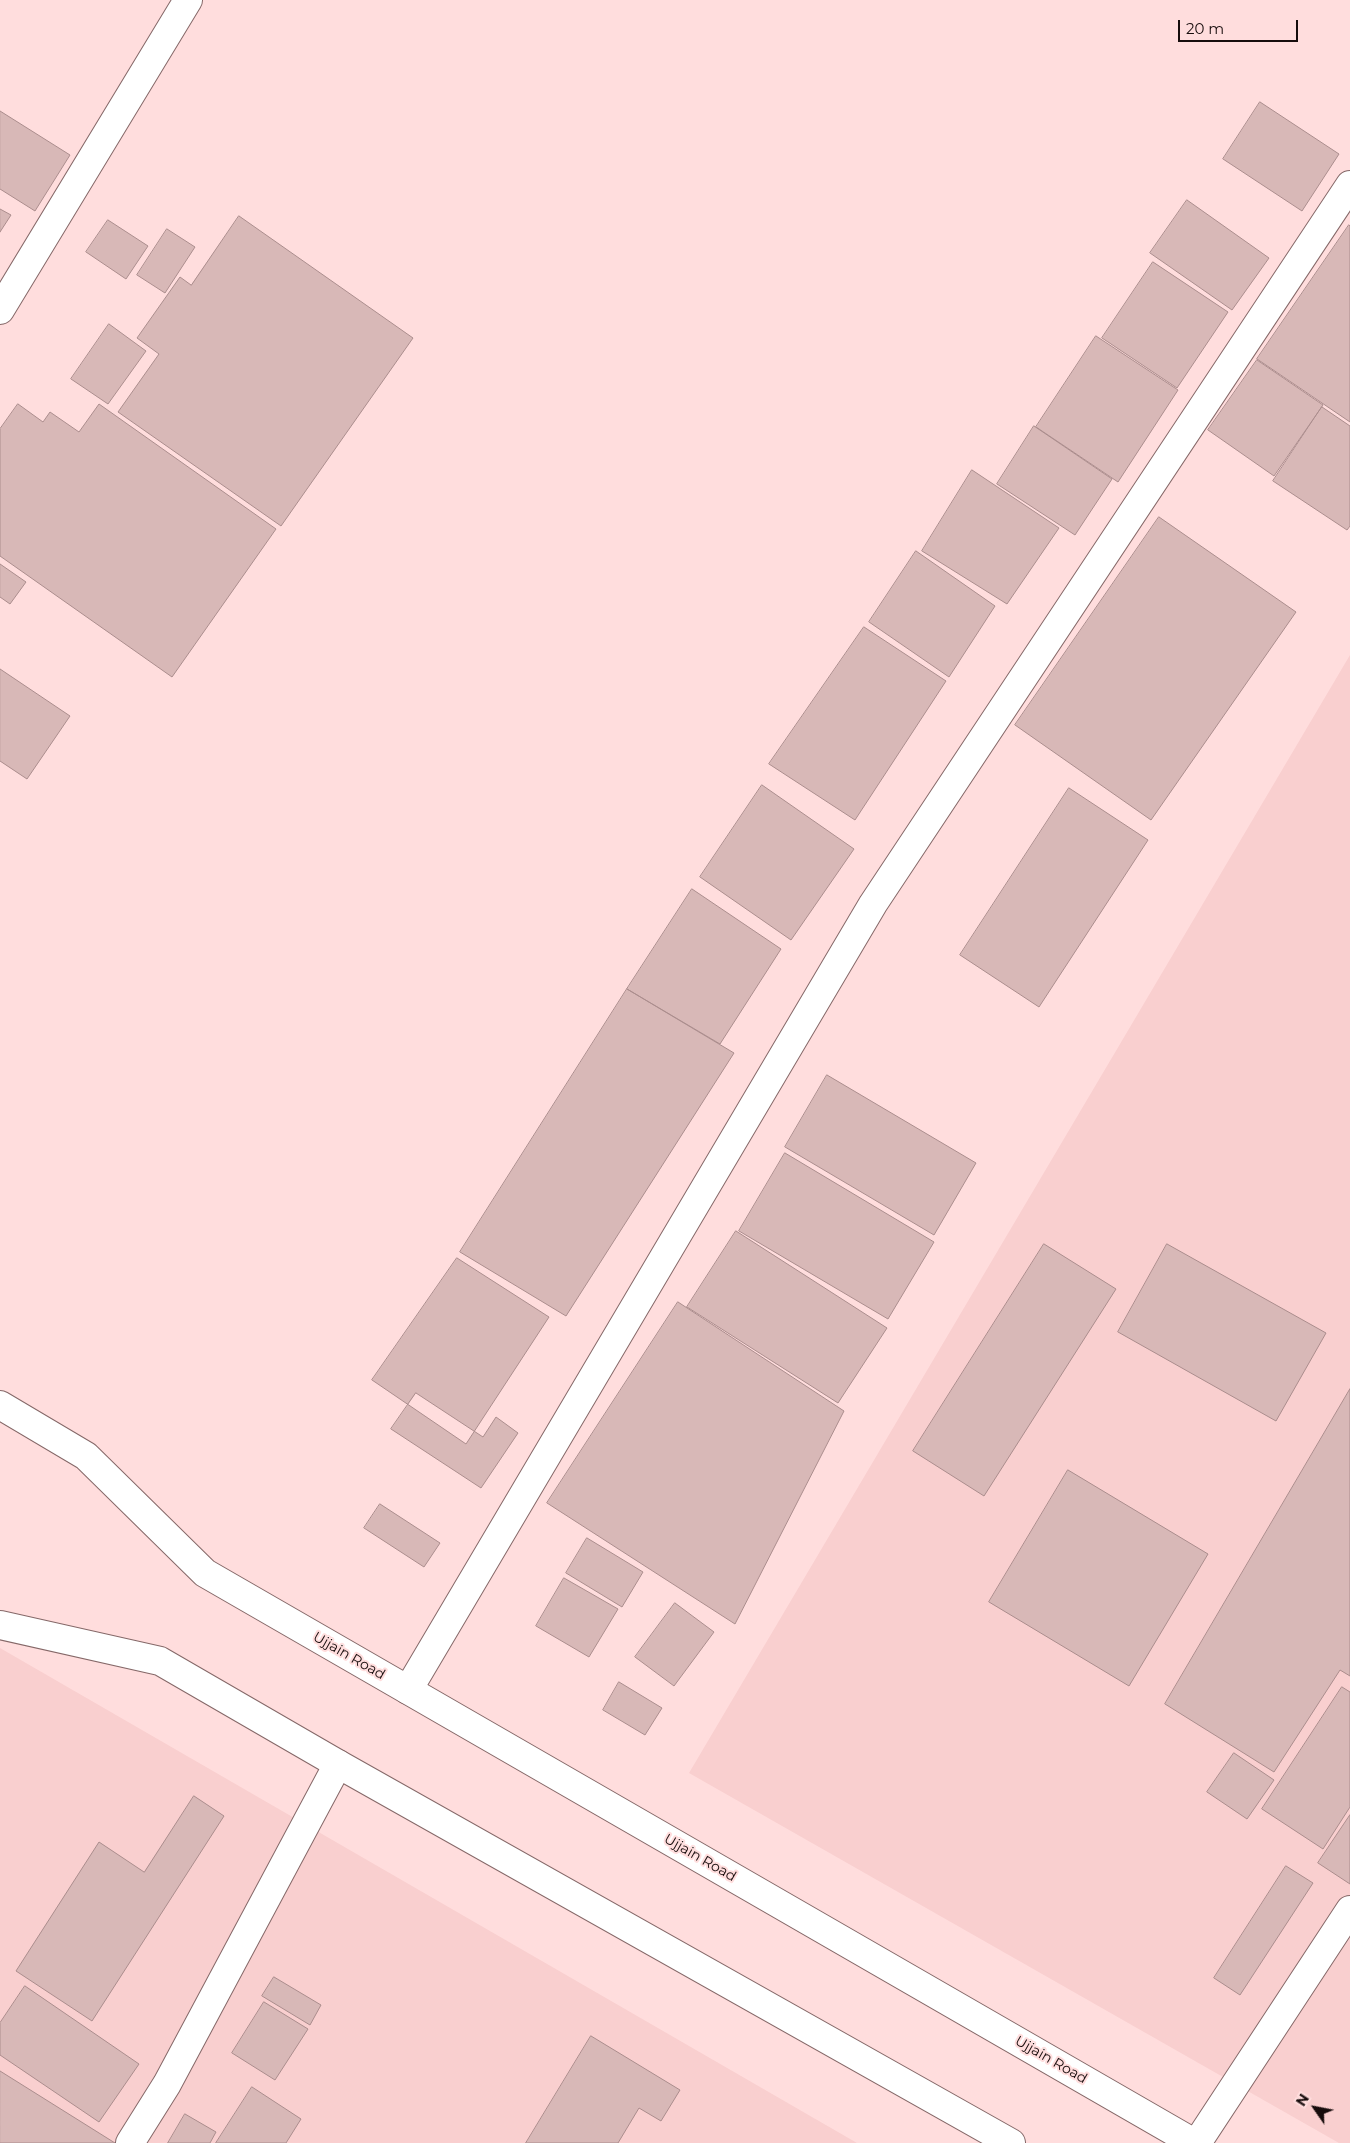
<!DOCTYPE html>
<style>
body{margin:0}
#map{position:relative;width:1350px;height:2143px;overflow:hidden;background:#fdd;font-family:Montserrat,sans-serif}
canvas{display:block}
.north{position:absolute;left:1290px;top:2083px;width:50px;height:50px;-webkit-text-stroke:4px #fdd;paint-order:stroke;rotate:303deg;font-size:14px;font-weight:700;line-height:20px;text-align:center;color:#170c0c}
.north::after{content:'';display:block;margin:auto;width:18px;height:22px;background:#170c0c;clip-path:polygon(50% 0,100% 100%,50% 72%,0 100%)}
.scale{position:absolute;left:1178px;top:20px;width:120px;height:22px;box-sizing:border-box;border:2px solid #170c0c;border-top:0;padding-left:6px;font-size:15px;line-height:18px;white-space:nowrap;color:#170c0c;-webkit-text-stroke:4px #fdd;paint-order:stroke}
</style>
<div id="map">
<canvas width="1350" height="2143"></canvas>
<div class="north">N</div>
<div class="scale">20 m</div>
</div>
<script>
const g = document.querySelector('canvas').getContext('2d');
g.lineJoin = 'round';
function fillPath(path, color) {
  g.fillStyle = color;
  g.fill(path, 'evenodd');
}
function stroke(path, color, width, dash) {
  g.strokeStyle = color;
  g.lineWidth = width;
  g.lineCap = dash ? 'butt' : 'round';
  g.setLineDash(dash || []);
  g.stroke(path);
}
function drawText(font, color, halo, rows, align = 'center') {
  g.font = font + ' Montserrat,sans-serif';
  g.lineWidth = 4;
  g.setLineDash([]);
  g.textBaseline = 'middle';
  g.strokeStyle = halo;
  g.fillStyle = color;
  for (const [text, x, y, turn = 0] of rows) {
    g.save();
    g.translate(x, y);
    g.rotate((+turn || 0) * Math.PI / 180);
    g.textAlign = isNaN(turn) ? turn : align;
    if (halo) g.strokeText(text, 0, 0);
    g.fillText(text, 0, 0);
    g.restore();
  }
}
fillPath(new Path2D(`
 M1350 655V2143H1339L689 1773Z
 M0 1648 857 2143H0Z`), '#f9cfcf');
const building = new Path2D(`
 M1260 102 1339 154 1302 211 1223 159Z
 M0 111 70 155 35 211 0 189Z
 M1187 200 1269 258 1232 310 1150 253Z
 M0 209 11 215 0 232Z
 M239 216 413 338 281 526 118 412 159 354 137 338 180 277 191 285Z
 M108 220 148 246 126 279 86 252Z
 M1349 225 1350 226V422L1257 359Z
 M167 229 195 247 165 293 137 275Z
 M1153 262 1228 312 1177 388 1102 338Z
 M109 324 146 351 108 404 71 379Z
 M1096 336 1178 390 1118 482 1036 427Z
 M1257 360 1323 405 1274 476 1208 430Z
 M18 404 43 422 50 412 79 432 99 404 276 529 172 677 0 556V429Z
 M1322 407 1350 426V526L1347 530 1273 481Z
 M1034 426 1112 479 1075 535 997 484Z
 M972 470 1059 528 1007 604 922 551Z
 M1159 517 1296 612 1151 820 1015 725Z
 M916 551 995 606 949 677 869 622Z
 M0 564 26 582 10 604 0 597Z
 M864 627 946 681 855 820 769 764Z
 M0 669 70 716 27 779 0 761Z
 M762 785 854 849 791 940 700 877Z
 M1069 788 1148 840 1039 1007 960 955Z
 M692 889 781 949 720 1044 627 989Z
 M627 989 734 1053 566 1316 460 1252Z
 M827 1075 976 1163 934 1235 785 1147Z
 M785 1153 934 1242 888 1319 739 1231Z
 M736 1231 887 1328 838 1403 687 1307Z
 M1044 1244 1116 1289 984 1496 913 1451Z
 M1167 1244 1326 1333 1276 1421 1118 1332Z
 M457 1258 549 1317 466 1444 372 1380Z
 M678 1302 844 1411 735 1624 547 1503Z
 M1350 1389V1676L1340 1670 1274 1772 1165 1704Z
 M416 1393 483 1437 496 1417 518 1433 481 1488 391 1429Z
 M1068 1470 1208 1554 1129 1686 989 1602Z
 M380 1504 440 1543 424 1567 364 1528Z
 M587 1538 643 1572 622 1607 566 1573Z
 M564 1578 618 1609 589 1657 536 1626Z
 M675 1603 714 1632 674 1686 635 1657Z
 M619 1682 662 1708 645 1735 603 1710Z
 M1342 1687 1350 1692V1807L1323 1849 1262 1809Z
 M1234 1753 1274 1780 1247 1819 1207 1792Z
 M194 1796 224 1816 92 2021 16 1971 99 1842 144 1872Z
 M1350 1815V1884L1318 1863Z
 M1286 1866 1313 1883 1240 1995 1214 1978Z
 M274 1977 321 2005 310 2025 262 1996Z
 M25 1986 139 2064 99 2122 0 2055V2023Z
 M264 2002 308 2029 275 2080 232 2053Z
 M591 2036 680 2090 661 2121 639 2108 618 2143H526Z
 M0 2071 115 2143H0Z
 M252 2087 301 2119 286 2143H216Z
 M185 2114 216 2132 210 2143H168Z`);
fillPath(building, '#d8b8b7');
stroke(building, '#ab8d8d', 1);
const minor = new Path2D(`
 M0 310 188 0
 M408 1690 873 904 1350 185
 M130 2143 167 2084 338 1764
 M1197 2143 1350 1910`);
const major = new Path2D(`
 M0 1405 86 1456 205 1573 1194 2143
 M0 1625 160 1661 338 1764 1011 2143`);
stroke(minor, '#856868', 30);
stroke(major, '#856868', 30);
stroke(minor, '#fff', 28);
stroke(major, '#fff', 28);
drawText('14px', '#170c0c', '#fdd', [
 ["Ujjain Road",349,1656,30],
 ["Ujjain Road",700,1858,30],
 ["Ujjain Road",1051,2060,30]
]);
</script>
